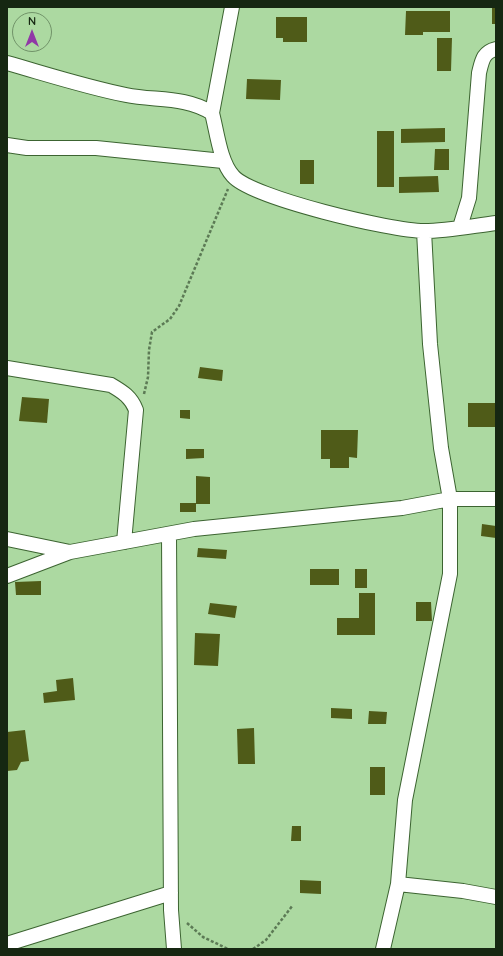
<!DOCTYPE html>
<style>
body{margin:0}
#map{position:relative;width:503px;height:956px;overflow:hidden;background:#acd9a1;font-family:Quicksand,sans-serif}
canvas{display:block}
.frame{position:absolute;inset:0;border:8px solid #162712;pointer-events:none}
.north{position:absolute;left:12px;top:12px;width:40px;height:40px;box-sizing:border-box;background:#acd9a1;border:1px solid #709268;border-radius:50%;rotate:0deg;font-size:11px;font-weight:700;line-height:16px;text-align:center;color:#162712}
.north::after{content:'';display:block;margin:auto;width:14px;height:18px;background:#9039a6;clip-path:polygon(50% 0,100% 100%,50% 72%,0 100%)}
</style>
<div id="map">
<canvas width="503" height="956"></canvas>
<div class="frame"></div>
<div class="north">N</div>
</div>
<script>
const g = document.querySelector('canvas').getContext('2d');
g.lineJoin = 'round';
function fillPath(path, color) {
  g.fillStyle = color;
  g.fill(path, 'evenodd');
}
function stroke(path, color, width, dash) {
  g.strokeStyle = color;
  g.lineWidth = width;
  g.lineCap = dash ? 'butt' : 'round';
  g.setLineDash(dash || []);
  g.stroke(path);
}
fillPath(new Path2D(`
 M492 7H496V24H492Z
 M406 11H450V32H423V35H405Z
 M276 17H307V42H283V38H276Z
 M437 38H452L451 71H437Z
 M247 79 281 80 280 100 246 99Z
 M445 128V142L401 143V129Z
 M377 131H394V187H377Z
 M435 149H449V170H434Z
 M300 160H314V184H300Z
 M438 176 439 192 399 193V177Z
 M200 367 223 370 222 381 198 378Z
 M22 397 49 399 47 423 19 421Z
 M468 403H496V427H468Z
 M180 410H190V419L180 418Z
 M321 430H358L357 458 349 457V468H330V459H321Z
 M186 449H204V458L186 459Z
 M196 476 210 477V504H196Z
 M180 503H196V512H180Z
 M482 524 496 526V538L481 536Z
 M198 548 227 550 226 559 197 557Z
 M310 569H339V585H310Z
 M355 569H367V588H355Z
 M41 581V595H16L15 582Z
 M359 593H375V635H337V618H359Z
 M416 602H431L432 621H416Z
 M210 603 237 606 235 618 208 614Z
 M195 633 220 634 218 666 194 665Z
 M73 678 75 700 44 703 43 693 57 691 56 680Z
 M331 708 352 709V719L331 718Z
 M369 711 387 712 386 724H368Z
 M254 728 255 764H238L237 729Z
 M25 730 29 761 21 762 17 770 7 771V732Z
 M370 767H385V795H370Z
 M292 826H301V841H291Z
 M300 880 321 881V894L300 893Z`), '#4f5b18');
const minor = new Path2D(`
 M7 63C46 74 86 87 126 95 155 101 185 96 212 113 217 132 220 162 233 176 252 198 392 231 424 231 447 231 472 226 496 223
 M212 113 232 7
 M7 145 27 148H96L223 161
 M460 227 469 198 479 73C482 61 483 52 496 49
 M7 368 111 385C123 392 131 397 136 410L124 542
 M169 534 171 910 174 949
 M7 539 70 552
 M7 576 70 552 194 529 402 508 450 499H496
 M398 884 463 891 496 897
 M7 944 171 893
 M383 949 398 884 405 800 450 574V499L441 448 430 344 424 231`);
stroke(minor, '#3c6431', 16);
stroke(new Path2D(`
 M144 394 148 377 149 350 152 332 170 319 179 306 228 189
 M187 923 203 937 228 949
 M253 949 266 940 293 905`), '#5c7a55', 2.5, [3, 2]);
stroke(minor, '#fff', 14);
</script>
